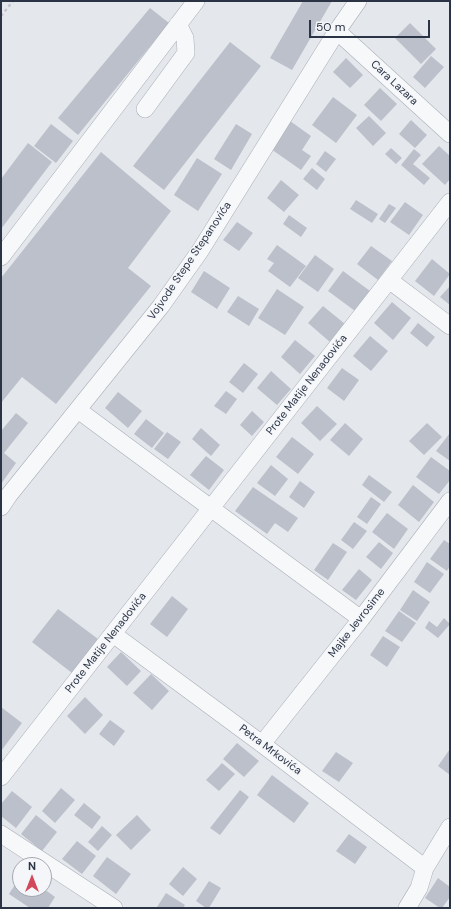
<!DOCTYPE html>
<meta charset="utf-8">
<style>
body{margin:0}
#map{position:relative;width:451px;height:909px;overflow:hidden;background:#e4e7ec;font-family:"DM Sans",sans-serif}
canvas{display:block}
.frame{position:absolute;inset:0;border:2px solid #2b3445;pointer-events:none}
.north{position:absolute;left:12px;top:857px;width:40px;height:40px;box-sizing:border-box;background:#f4f6f9;border:1px solid #a4a8b1;border-radius:50%;rotate:0deg;font-size:11px;font-weight:700;line-height:16px;text-align:center;color:#2b3445}
.north::after{content:'';display:block;margin:auto;width:14px;height:18px;background:#d1495b;clip-path:polygon(50% 0,100% 100%,50% 72%,0 100%)}
.scale{position:absolute;left:309px;top:20px;width:121px;height:18px;box-sizing:border-box;border:2px solid #2b3445;border-top:0;padding-left:5px;font-size:12px;line-height:14px;white-space:nowrap;color:#2b3445;-webkit-text-stroke:3px #f4f6f9;paint-order:stroke}
</style>
<div id="map">
<canvas width="451" height="909"></canvas>
<div class="frame"></div>
<div class="north">N</div>
<div class="scale">50 m</div>
</div>
<script>
const g = document.querySelector('canvas').getContext('2d');
g.lineJoin = 'round';
function fillPath(path, color) {
  g.fillStyle = color;
  g.fill(path, 'evenodd');
}
function stroke(path, color, width, dash) {
  g.strokeStyle = color;
  g.lineWidth = width;
  g.lineCap = dash ? 'butt' : 'round';
  g.setLineDash(dash || []);
  g.stroke(path);
}
function drawText(font, color, halo, rows, align = 'center') {
  g.font = font + ' "DM Sans",sans-serif';
  g.lineWidth = 3;
  g.setLineDash([]);
  g.textBaseline = 'middle';
  g.strokeStyle = halo;
  g.fillStyle = color;
  for (const [text, x, y, turn = 0] of rows) {
    g.save();
    g.translate(x, y);
    g.rotate((+turn || 0) * Math.PI / 180);
    g.textAlign = isNaN(turn) ? turn : align;
    if (halo) g.strokeText(text, 0, 0);
    g.fillText(text, 0, 0);
    g.restore();
  }
}
fillPath(new Path2D(`
 M303 1H332L292 70 270 58Z
 M150 8 169 23 78 135 58 118Z
 M410 23 436 49 421 64 395 38Z
 M230 42 261 66 164 190 133 166Z
 M431 56 444 67 425 88 413 77Z
 M346 58 363 75 350 88 333 72Z
 M380 88 397 104 381 121 364 105Z
 M333 97 357 115 336 143 312 125Z
 M369 116 386 133 373 146 356 128Z
 M411 120 427 135 415 148 399 134Z
 M290 121 311 136 302 150 311 156 301 170 271 149Z
 M51 124 73 141 56 163 34 146Z
 M236 124 252 134 231 170 214 159Z
 M28 143 52 162 1 229V179Z
 M439 146 450 156V179L445 185 422 164Z
 M391 148 402 158 396 164 385 154Z
 M414 149 421 155 413 164 430 178 424 185 401 165Z
 M325 151 336 159 326 172 316 164Z
 M101 152 171 211 128 268 151 286 56 404 22 377 1 403V278Z
 M197 158 222 174 198 211 174 195Z
 M312 168 325 179 317 190 303 179Z
 M281 180 299 195 284 212 267 198Z
 M356 200 378 214 372 223 350 209Z
 M405 202 423 215 409 235 390 222Z
 M389 204 396 208 385 223 379 219Z
 M289 215 307 228 301 237 283 224Z
 M237 222 253 233 239 251 223 240Z
 M277 245 306 266 290 287 268 271 274 263 267 259Z
 M371 246 392 261 378 280 357 264Z
 M315 255 334 269 318 292 298 278Z
 M432 259 450 274 434 296 415 281Z
 M204 271 230 288 217 309 191 292Z
 M343 271 370 291 355 311 328 291Z
 M450 286V305L440 297Z
 M277 289 304 307 285 335 258 318Z
 M238 296 259 309 249 326 227 312Z
 M392 302 411 318 393 340 374 323Z
 M323 306 345 324 330 342 308 323Z
 M418 323 435 337 427 347 410 333Z
 M370 336 388 351 371 371 353 356Z
 M295 340 315 356 300 374 281 357Z
 M244 363 258 374 243 393 229 382Z
 M342 368 359 380 344 401 327 388Z
 M271 371 291 389 277 405 257 388Z
 M226 391 237 399 226 414 214 406Z
 M118 392 142 411 128 428 105 408Z
 M317 406 337 424 320 441 301 423Z
 M252 411 264 422 252 436 240 425Z
 M16 413 28 423 4 453 16 463 1 484V431Z
 M146 419 164 433 152 448 134 434Z
 M345 423 363 439 349 456 330 440Z
 M427 423 442 437 424 455 409 441Z
 M201 428 220 445 211 456 192 439Z
 M167 432 181 442 168 459 154 449Z
 M450 433V461L436 451Z
 M292 437 314 454 298 474 276 457Z
 M206 456 224 470 209 490 190 475Z
 M431 457 450 471V480L439 494 416 477Z
 M271 465 288 479 275 496 257 483Z
 M369 475 392 492 384 502 362 485Z
 M300 481 315 492 304 508 289 497Z
 M413 485 434 502 419 522 398 505Z
 M253 487 298 518 288 532 275 523 267 534 235 511Z
 M371 497 381 504 367 524 357 517Z
 M387 513 408 529 394 549 372 532Z
 M354 522 367 531 353 549 341 540Z
 M444 540 450 544V566L447 571 430 559Z
 M379 542 393 553 381 569 366 557Z
 M333 543 347 552 328 580 314 570Z
 M427 562 444 574 430 593 414 582Z
 M359 569 372 580 356 600 342 590Z
 M413 590 430 602 417 621 400 610Z
 M172 596 188 609 167 637 150 624Z
 M58 609 98 639 72 673 32 642Z
 M399 611 416 623 402 642 385 631Z
 M444 618 450 624 438 638 425 628 429 621 437 627Z
 M383 636 400 647 387 667 370 655Z
 M121 652 141 671 127 686 107 667Z
 M151 674 169 691 152 710 133 693Z
 M85 697 103 715 85 734 67 716Z
 M1 707 22 723 1 751Z
 M110 720 125 731 114 746 99 734Z
 M237 743 259 761 244 777 223 759Z
 M450 749V775L438 766Z
 M336 752 353 763 339 782 322 771Z
 M222 763 235 774 219 791 206 780Z
 M272 775 309 803 294 823 257 795Z
 M61 788 75 800 55 823 42 811Z
 M240 790 249 797 220 835 210 828Z
 M12 791 32 807 16 828 1 816V804Z
 M84 803 101 817 92 829 74 815Z
 M36 815 57 832 42 851 21 834Z
 M137 815 151 830 131 850 116 835Z
 M102 826 112 835 98 851 88 842Z
 M349 834 367 847 355 864 336 851Z
 M77 841 96 856 82 874 62 859Z
 M107 857 131 874 116 894 93 876Z
 M183 867 197 879 183 896 169 884Z
 M20 877V889H44L55 897 48 908H30L9 894Z
 M438 878 450 887V897L442 908H440L425 898Z
 M209 881 221 888 209 908H206L196 901Z
 M166 893 185 905 183 908 157 907Z`), '#bbc0ca');
const minor = new Path2D(`
 M337 31 450 134
 M145 109 186 53 185 38 178 24
 M1 257 196 1
 M389 280 450 326
 M78 410 361 619
 M1 507 9 495 161 306 200 251 337 31 358 1
 M113 634 262 744 425 868
 M262 744 361 619 450 501
 M1 777 450 202
 M1 834 114 908
 M407 908 419 888 425 868 450 827`);
stroke(minor, '#a9aeb7', 18);
stroke(new Path2D(`
 M1 16 13 1`), '#c2c5cb', 2.5, [3, 3]);
stroke(minor, '#f7f8fa', 17);
drawText('11px', '#2b3445', '#f4f6f9', [
 ["Cara Lazara",394,83,43],
 ["Vojvode Stepe Stepanovića",190,261,-56],
 ["Prote Matije Nenadovića",307,385,-52],
 ["Majke Jevrosime",357,623,-52],
 ["Prote Matije Nenadovića",106,643,-52],
 ["Petra Mrkovića",270,750,37]
]);
</script>
